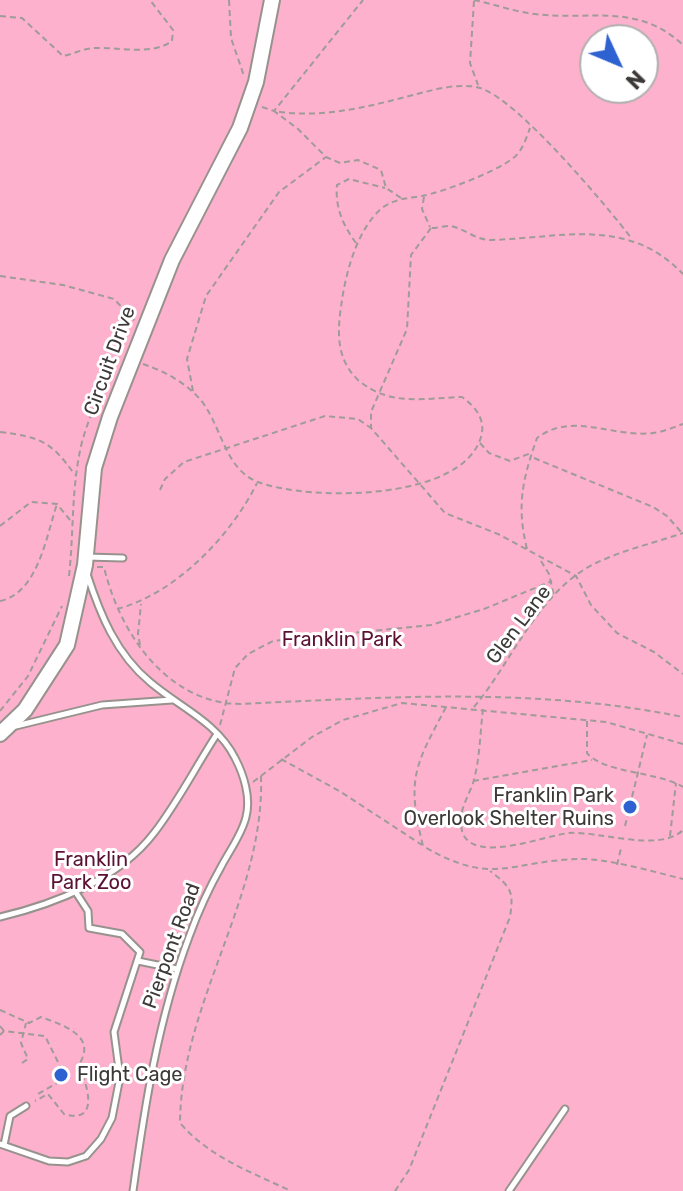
<!DOCTYPE html>
<style>
body{margin:0}
#map{position:relative;width:683px;height:1191px;overflow:hidden;background:#fcf6f1;font-family:Rubik,sans-serif}
canvas{display:block}
.north{position:absolute;left:579px;top:24px;width:80px;height:80px;box-sizing:border-box;background:#fff;border:2px solid #b1b0af;border-radius:50%;rotate:134deg;font-size:22px;font-weight:700;line-height:32px;text-align:center;color:#3c3938}
.north::after{content:'';display:block;margin:auto;width:28px;height:36px;background:#2f62d1;clip-path:polygon(50% 0,100% 100%,50% 72%,0 100%)}
</style>
<div id="map">
<canvas width="683" height="1191"></canvas>
<div class="north">N</div>
</div>
<script>
const g = document.querySelector('canvas').getContext('2d');
g.lineJoin = 'round';
function fillPath(path, color) {
  g.fillStyle = color;
  g.fill(path, 'evenodd');
}
function stroke(path, color, width, dash) {
  g.strokeStyle = color;
  g.lineWidth = width;
  g.lineCap = dash ? 'butt' : 'round';
  g.setLineDash(dash || []);
  g.stroke(path);
}
function drawText(font, color, halo, rows, align = 'center') {
  g.font = font + ' Rubik,sans-serif';
  g.lineWidth = 6;
  g.setLineDash([]);
  g.textBaseline = 'middle';
  g.strokeStyle = halo;
  g.fillStyle = color;
  for (const [text, x, y, turn = 0] of rows) {
    g.save();
    g.translate(x, y);
    g.rotate((+turn || 0) * Math.PI / 180);
    g.textAlign = isNaN(turn) ? turn : align;
    if (halo) g.strokeText(text, 0, 0);
    g.fillText(text, 0, 0);
    g.restore();
  }
}
fillPath(new Path2D(`
 M0 0H683V1191H0ZM595 40H643V88H595Z`), '#fdb1cc');
const service = new Path2D(`
 M86 557 123 558
 M87 574C100 614 116 654 150 682 179 707 217 722 235 758 244 775 251 798 246 817 242 834 230 850 222 865 209 888 198 912 189 937 158 1020 145 1104 133 1191
 M16 726 102 705 172 700
 M0 917C55 904 119 879 154 833 178 802 196 766 217 734
 M138 961 177 969
 M0 1144 49 1161 68 1162 86 1156 101 1139 112 1118 120 1077 114 1032 140 952 122 934 89 928 88 911 75 891
 M4 1145 10 1116 26 1106
 M509 1191 565 1109`);
const secondary = new Path2D(`
 M0 734 25 710 67 645 85 565 94 468 110 417 172 260 240 128 256 82 272 0`);
stroke(service, '#98928e', 9);
stroke(secondary, '#98928e', 18);
stroke(new Path2D(`
 M229 0 231 38 244 76
 M474 0C494 4 515 12 535 14 591 21 637 2 683 45
 M474 1 470 63 478 85
 M0 16 22 18 63 56C74 54 84 48 95 48 118 47 152 56 172 41L173 30 150 0
 M262 107 274 111 363 0
 M424 197 422 209 430 227
 M401 198 386 188 381 170 358 160 340 163 326 157 298 129 274 111C321 119 367 107 413 95 432 90 461 82 480 88 517 99 606 205 632 239
 M431 228 411 255 407 329 371 412V428L445 513 498 534 576 576 591 605 617 633 654 652 683 674
 M432 228C437 228 444 226 450 226 464 228 475 240 491 240 562 238 627 216 683 274
 M356 243C343 225 335 208 337 185L349 179 385 188
 M0 276 63 285 114 299 135 321
 M143 364C167 372 194 387 207 409 222 433 228 471 258 482 308 501 462 502 481 437 486 420 476 407 462 397 424 398 390 407 358 380 337 360 337 334 341 307 345 276 356 230 382 208 394 199 408 198 422 196 443 192 495 172 512 159 522 152 526 139 530 128
 M193 391 187 359 206 296 279 192 326 157
 M0 432C40 437 51 441 75 475
 M480 443 489 453 510 461 531 453
 M534 458 653 507 667 516 682 533
 M160 490 165 479 184 462 325 416 358 419 371 428
 M0 526 31 502 57 504 70 520
 M527 549C516 505 523 478 537 438 573 411 612 438 653 433 663 432 674 427 683 424
 M541 561 549 574 554 596
 M97 567H104C119 632 167 704 241 704 389 697 537 687 683 717
 M69 576C74 531 71 487 82 442 94 398 119 360 129 316
 M0 601C38 593 46 537 57 504
 M117 609C175 594 231 536 257 483
 M140 645 138 634 141 604
 M446 707C415 766 406 778 423 846 493 887 508 861 579 859 606 858 655 872 683 879
 M474 707C512 662 539 590 596 563 623 550 654 543 683 533
 M483 709C480 733 480 760 473 783 469 795 462 805 461 818 461 823 461 831 464 836 480 862 543 836 569 833 600 831 659 853 683 830
 M0 711 28 676 62 606
 M587 721V753C605 774 657 771 683 787
 M220 725 235 668 248 654 273 641 431 625 484 609 552 581
 M281 759 341 792 422 845
 M261 776C265 897 181 1002 180 1123 209 1157 251 1172 291 1191
 M473 781 592 760
 M253 782 312 737 343 720 402 703 606 722 683 744
 M625 826 647 735
 M670 836 676 783
 M617 865 621 848
 M0 1010 29 1023 41 1017C66 1026 98 1037 78 1066 87 1082 101 1125 64 1114L48 1094 35 1101
 M0 1026 4 1031
 M22 1063 28 1059 21 1043 26 1023
 M395 1191 409 1170 510 917C514 891 511 887 490 871`), '#9f9b98', 2, [6, 4]);
stroke(service, '#fff', 5);
stroke(secondary, '#fff', 14);
stroke(new Path2D(`
 M0 1035 4 1031 45 1036 66 1078 38 1094`), '#9f9b98', 2, [6, 4]);
for (const [x, y, r, color] of [
 [630,807,8,"#2f62d1"],
 [61,1075,8,"#2f62d1"]
]) {
  const dot = new Path2D();
  dot.arc(x, y, r, 0, 2 * Math.PI);
  g.fillStyle = color;
  g.fill(dot);
  stroke(dot, '#fff', 3);
}
drawText('20px', '#3c3938', '#fff', [
 ["Circuit Drive",110,361,-70],
 ["Glen Lane",519,625,-53],
 ["Pierpont Road",172,946,-70]
]);
drawText('20px', '#5a1134', '#fff', [
 ["Franklin Park",342,640],
 ["Franklin",91,860],
 ["Park Zoo",91,883]
]);
drawText('20px', '#3c3938', '#fff', [
 ["Franklin Park",614,796],
 ["Overlook Shelter Ruins",614,819],
 ["Flight Cage",77,1075,"left"]
], 'right');
</script>
